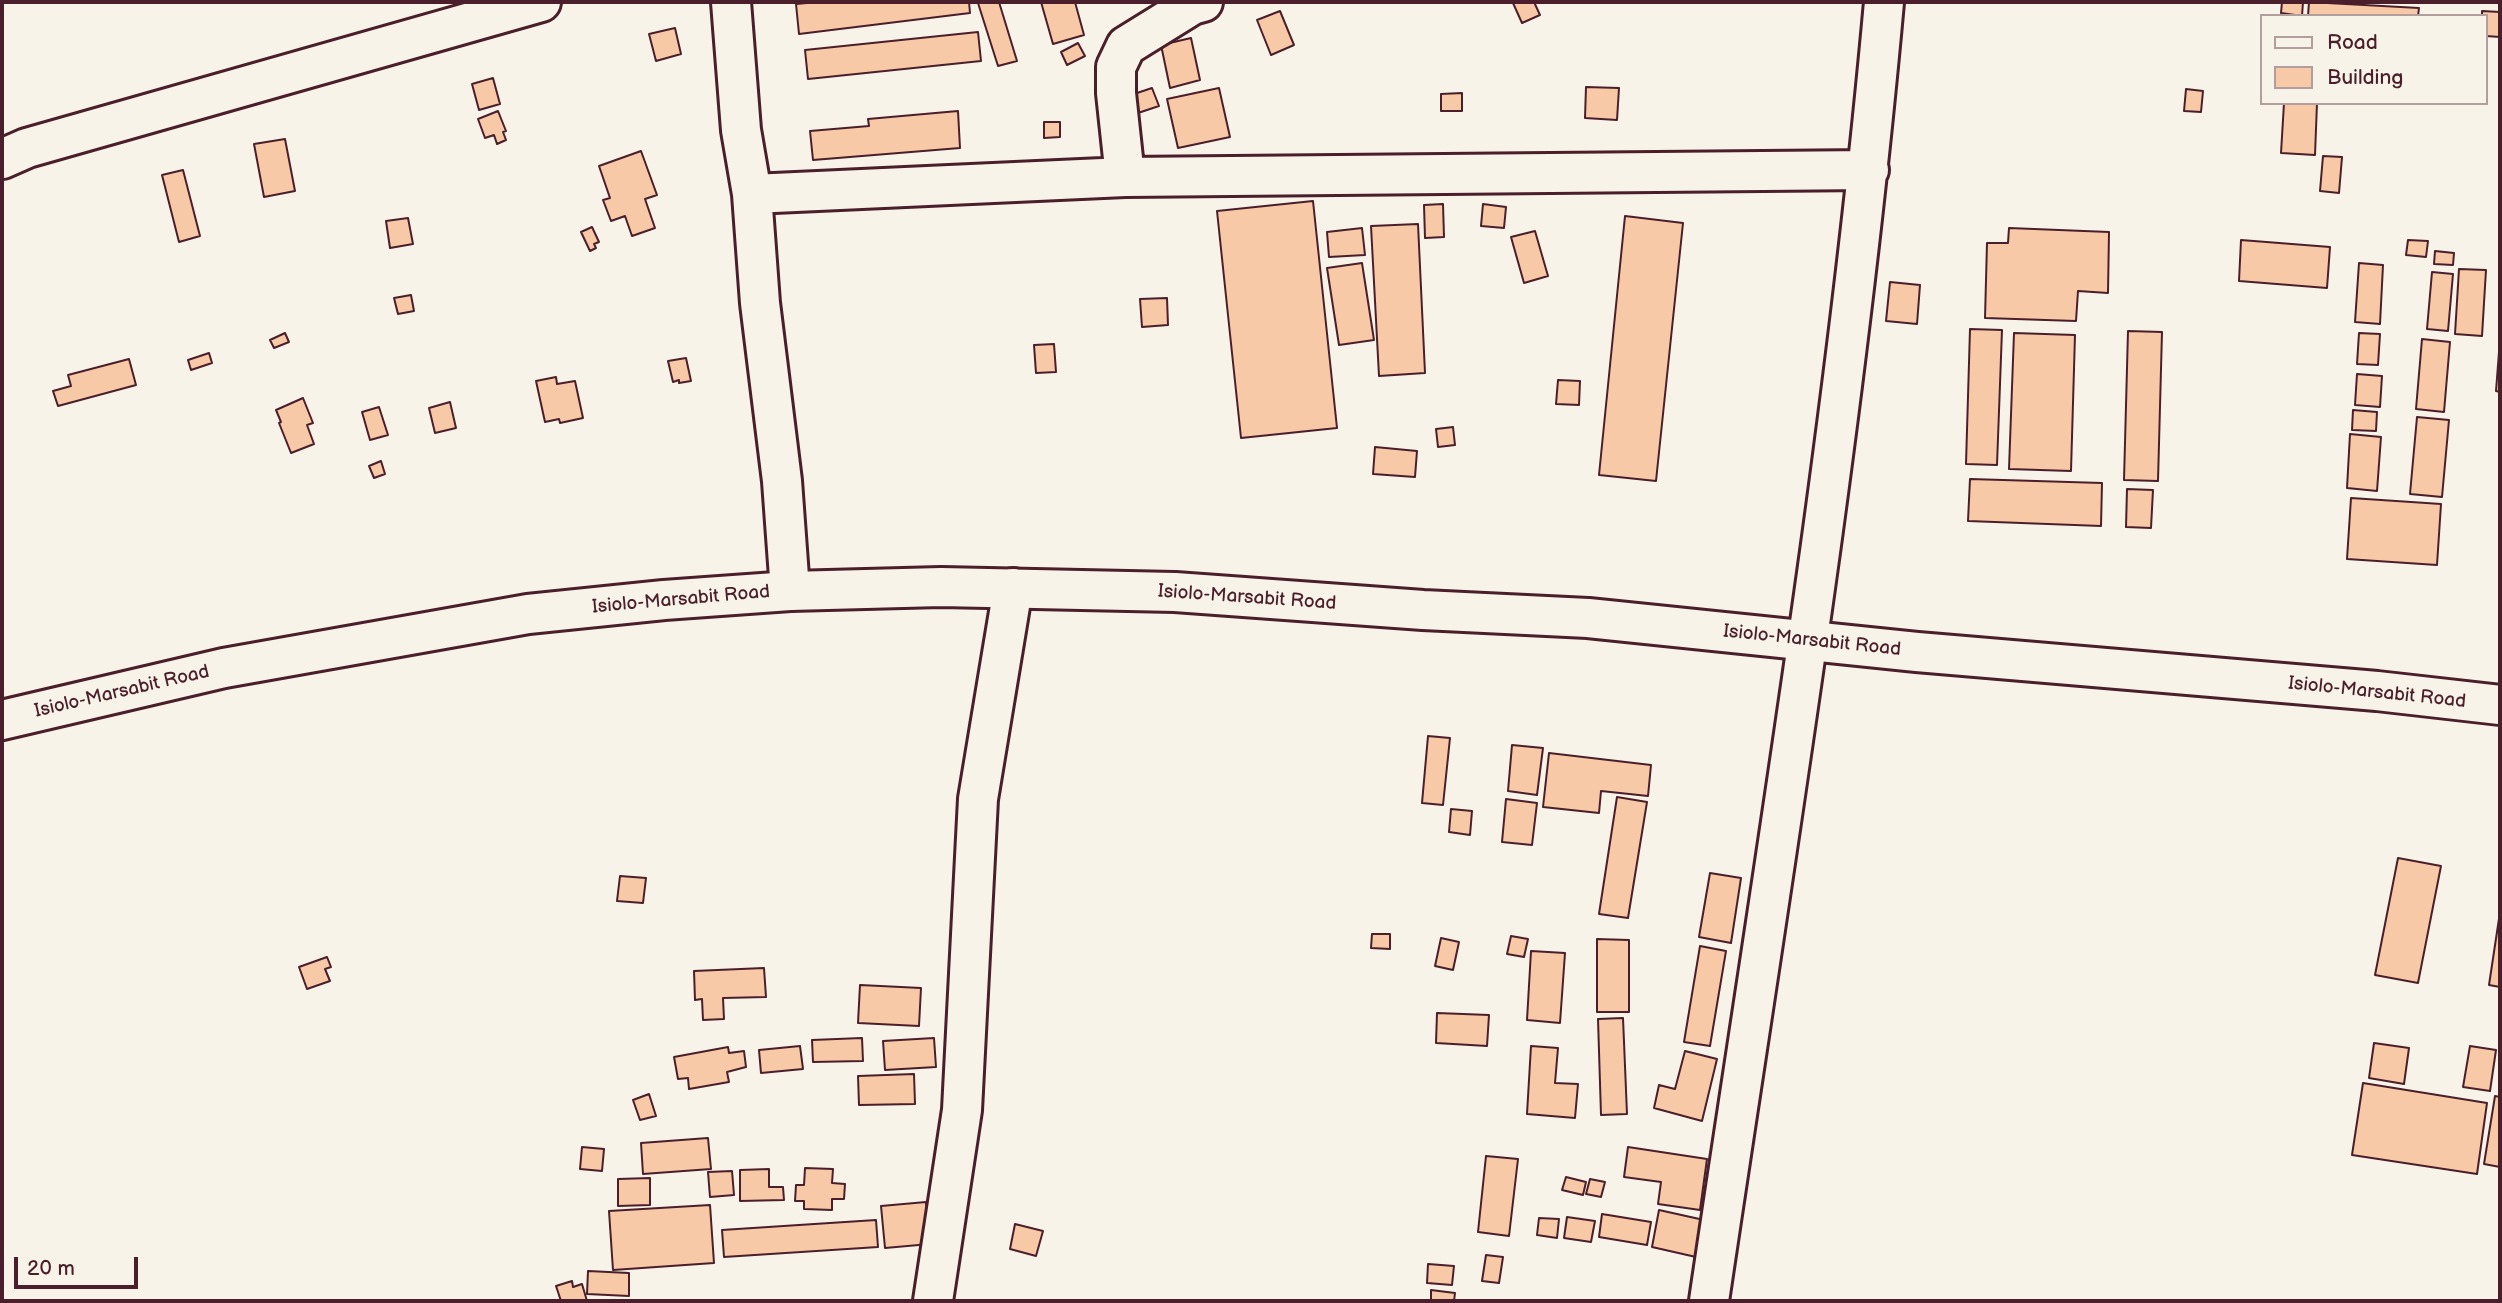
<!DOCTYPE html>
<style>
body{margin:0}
#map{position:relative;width:2502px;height:1303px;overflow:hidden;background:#f7f3e8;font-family:"Balsamiq Sans",sans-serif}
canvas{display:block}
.frame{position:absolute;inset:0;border:4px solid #4a1f2b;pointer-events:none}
.legend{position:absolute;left:2260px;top:14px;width:228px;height:91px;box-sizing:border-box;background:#f7f3e8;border:2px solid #b29e9c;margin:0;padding:9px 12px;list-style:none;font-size:21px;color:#4a1f2b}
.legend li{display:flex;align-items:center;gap:14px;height:35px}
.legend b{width:35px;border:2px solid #b29e9c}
.scale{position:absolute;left:14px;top:1257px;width:124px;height:32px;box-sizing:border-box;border:4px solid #4a1f2b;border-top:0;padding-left:9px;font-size:21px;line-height:24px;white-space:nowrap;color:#4a1f2b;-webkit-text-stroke:5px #f7f3e8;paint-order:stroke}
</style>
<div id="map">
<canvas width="2502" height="1303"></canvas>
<div class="frame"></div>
<ul class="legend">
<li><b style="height:9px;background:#f7f3e8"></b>Road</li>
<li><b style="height:19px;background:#f8c9a7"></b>Building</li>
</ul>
<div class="scale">20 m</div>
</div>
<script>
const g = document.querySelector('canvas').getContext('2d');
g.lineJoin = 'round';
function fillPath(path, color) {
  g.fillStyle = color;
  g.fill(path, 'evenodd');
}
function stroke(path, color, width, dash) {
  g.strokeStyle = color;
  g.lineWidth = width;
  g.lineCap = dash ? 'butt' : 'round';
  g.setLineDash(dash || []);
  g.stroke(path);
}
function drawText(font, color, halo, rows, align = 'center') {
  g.font = font + ' "Balsamiq Sans",sans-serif';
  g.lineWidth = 5;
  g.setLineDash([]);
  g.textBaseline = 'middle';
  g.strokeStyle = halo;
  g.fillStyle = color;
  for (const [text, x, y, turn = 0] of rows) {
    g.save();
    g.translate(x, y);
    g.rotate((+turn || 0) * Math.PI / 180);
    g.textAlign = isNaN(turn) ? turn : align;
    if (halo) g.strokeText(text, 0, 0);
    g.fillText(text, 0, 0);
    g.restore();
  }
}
const building = new Path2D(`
 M818 2H969L970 13 799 34 796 4Z
 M999 2 1017 61 998 66 978 3Z
 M1041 2H1075L1084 35 1053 44Z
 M1515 2H1534L1540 15 1522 23 1513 3Z
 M2282 2H2303L2302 16 2281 13Z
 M2309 2 2419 8 2418 16H2308Z
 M1280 11 1294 45 1271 55 1257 20Z
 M2482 11 2500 12V37L2486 36V16H2482Z
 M675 28 681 54 656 61 649 34Z
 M978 32 981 61 808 79 805 50Z
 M1191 38 1200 80 1170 88 1161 45Z
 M1078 43 1085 56 1067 65 1061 52Z
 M493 78 500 104 479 110 472 84Z
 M1586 87 1619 88 1617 120 1585 118Z
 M1152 88 1159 106 1138 113 1131 95Z
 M1219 88 1230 137 1178 148 1167 99Z
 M2186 89 2203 91 2201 112 2184 111Z
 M1462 93V111H1441V94Z
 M2284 103H2317L2315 155 2281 153Z
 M498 111 506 131 503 132 506 140 497 144 494 135 485 138 478 119Z
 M958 111 960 148 813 160 810 131 869 126 868 119Z
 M1044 122H1060V137L1044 138Z
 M285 139 295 191 264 197 254 144Z
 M641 151 657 195 645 199 655 228 632 236 625 216 611 221 603 200 610 198 599 166Z
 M2323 156 2342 157 2339 193 2320 191Z
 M183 170 200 236 179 242 162 175Z
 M1313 201 1337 428 1241 438 1217 211Z
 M1443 204 1444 237 1425 238 1424 205Z
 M1483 204 1506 207 1504 228 1481 226Z
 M1625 216 1683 223 1656 481 1599 475Z
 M408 218 413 244 390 248 386 221Z
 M1418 224 1425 373 1379 376 1371 226Z
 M592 227 599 242 594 244 596 248 590 251 581 232Z
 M1362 228 1365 255 1329 257 1327 232Z
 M2009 228 2109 232 2108 293 2078 291 2076 321 1985 318 1987 243H2008Z
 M1535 231 1548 276 1524 283 1511 237Z
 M2241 240 2330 247 2327 288 2239 281Z
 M2408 240 2428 241 2426 257 2406 255Z
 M2435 251 2454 253 2453 265 2434 264Z
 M1362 263 1374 340 1339 345 1327 268Z
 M2359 263 2383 265 2380 324 2355 322Z
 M2459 269 2486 270 2482 336 2455 334Z
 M2432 272 2453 274 2448 331 2427 329Z
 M1890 282 1920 285 1917 324 1886 321Z
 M411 295 414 311 398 314 394 298Z
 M1167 298 1168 325 1142 327 1140 299Z
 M1970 329 2002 330 1997 465 1966 464Z
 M2128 331 2162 332 2158 481 2124 480Z
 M285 333 289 342 274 348 270 340Z
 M2014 333 2075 335 2071 471 2009 469Z
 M2359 333 2380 334 2378 365 2357 364Z
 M2422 339 2450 342 2444 412 2416 409Z
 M1054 344 1056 372 1036 373 1034 345Z
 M2499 352H2500V392L2496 391Z
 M209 353 212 363 191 370 188 360Z
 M686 358 691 381 679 383V380L673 382 668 361Z
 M129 359 136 385 58 406 53 391 71 386 68 375Z
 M2357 374 2382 376 2380 407 2355 405Z
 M556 377 557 384 575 381 583 418 560 423 559 419 545 422 536 381Z
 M1558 380 1580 381 1579 405 1556 404Z
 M303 398 313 423 307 425 314 444 291 453 279 423 281 422 276 410Z
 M450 402 456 428 435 433 429 408Z
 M379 407 388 435 370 440 362 412Z
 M2353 410 2377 412 2376 431 2352 430Z
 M2417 417 2449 420 2442 497 2410 494Z
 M1453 427 1455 445 1438 447 1436 429Z
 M2350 434 2381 437 2377 491 2347 488Z
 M1375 447 1417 451 1415 477 1373 474Z
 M381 461 385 474 374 478 369 466Z
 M1970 479 2102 483 2101 526 1968 521Z
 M2127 489 2153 490 2151 528 2126 527Z
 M2351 498 2441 504 2437 565 2347 559Z
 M1428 736 1450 738 1443 805 1422 803Z
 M1512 745 1543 748 1537 795 1508 791Z
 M1549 753 1651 765 1648 796 1601 791 1599 813 1543 807Z
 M1617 797 1647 802 1628 918 1599 914Z
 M1506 799 1537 803 1532 845 1502 842Z
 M1451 809 1472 811 1470 835 1449 832Z
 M2398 858 2441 866 2418 983 2375 975Z
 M1710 873 1741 878 1731 943 1699 937Z
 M620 876 646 878 643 903 617 901Z
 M2500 912V987L2489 985Z
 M1372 934H1390V949L1371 948Z
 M1511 936 1528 939 1524 957 1507 954Z
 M1441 938 1459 942 1453 970 1435 966Z
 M1597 939 1629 940V1012H1597Z
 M1700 946 1726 951 1710 1046 1684 1042Z
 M1531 951 1565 953 1560 1023 1527 1020Z
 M327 957 331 967 325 969 330 981 307 989 299 967Z
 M764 968 766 997 723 998 724 1019 703 1020 702 999 695 1000 694 971Z
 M860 985 921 988 919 1026 858 1023Z
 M1437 1013 1489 1015 1487 1046 1436 1043Z
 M1623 1018 1627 1114 1601 1115 1598 1019Z
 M862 1038 863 1061 813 1062 812 1040Z
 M934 1038 936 1067 885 1070 883 1041Z
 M2374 1043 2409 1048 2404 1084 2369 1078Z
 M800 1046 803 1069 761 1073 759 1050Z
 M1531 1046 1558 1048 1555 1083 1578 1084 1575 1118 1527 1114Z
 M2470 1046 2496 1050 2490 1091 2463 1087Z
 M728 1047 729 1053 744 1051 746 1067 727 1072 729 1082 689 1089 688 1078 678 1079 674 1057Z
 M1685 1051 1717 1059 1702 1121 1654 1108 1659 1085 1675 1089Z
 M914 1074 915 1104 859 1105 858 1076Z
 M2363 1083 2487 1103 2477 1174 2352 1155Z
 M649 1094 656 1116 640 1120 633 1100Z
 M2495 1096 2500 1097V1167L2484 1164Z
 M708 1138 711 1169 643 1174 641 1143Z
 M582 1147 604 1149 602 1171 580 1169Z
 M1628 1147 1707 1159 1700 1210 1658 1204 1661 1182 1624 1177Z
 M1486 1156 1518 1159 1509 1236 1478 1232Z
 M805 1168 833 1169 832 1183 845 1184 844 1199H832V1210L804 1209V1201H795L796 1185H804Z
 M769 1169V1187H783L784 1200 740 1201V1170Z
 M732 1171 734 1195 710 1197 708 1172Z
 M1566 1177 1586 1182 1583 1195 1562 1190Z
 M650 1178V1205L618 1206V1179Z
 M1590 1179 1605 1182 1601 1197 1586 1194Z
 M926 1202 930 1244 885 1248 881 1206Z
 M710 1205 714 1263 613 1270 609 1211Z
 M1659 1210 1704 1220 1696 1257 1652 1247Z
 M1602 1214 1651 1222 1647 1245 1599 1237Z
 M1567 1217 1595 1221 1591 1242 1564 1238Z
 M1539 1218 1559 1219 1557 1238 1537 1235Z
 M876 1220 878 1247 724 1257 722 1230Z
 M1015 1224 1043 1231 1036 1256 1010 1249Z
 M1486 1255 1503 1257 1499 1283 1482 1281Z
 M1428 1264 1454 1266 1452 1285 1427 1283Z
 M588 1271 629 1273V1296L587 1294Z
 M572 1281 573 1287 582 1284 587 1301H561L556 1286Z
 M1431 1290 1455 1293 1454 1301H1431Z`);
fillPath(building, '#f8c9a7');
stroke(building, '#4a1f2b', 2);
const minor = new Path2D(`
 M731 2 741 130 752 194 760 303 782 481 790 591
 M2 159 27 148 541 2
 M1125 177 1116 93V67L1126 46 1192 5 1203 2
 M752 194 1125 177 1869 170
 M933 1301 962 1110 978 799 1013 588
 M1709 1301C1773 869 1845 437 1884 2`);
const highway = new Path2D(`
 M2 720 224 668 528 614 664 600 790 591 941 587 1175 592 1423 610 1588 618 1917 652 2377 691 2500 705`);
stroke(minor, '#4a1f2b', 44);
stroke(highway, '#4a1f2b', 44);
stroke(minor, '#f7f3e8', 38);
stroke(highway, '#f7f3e8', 38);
drawText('19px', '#4a1f2b', '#f7f3e8', [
 ["Isiolo-Marsabit Road",1247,598,4],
 ["Isiolo-Marsabit Road",681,600,-5],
 ["Isiolo-Marsabit Road",1812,641,6],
 ["Isiolo-Marsabit Road",122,692,-13],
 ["Isiolo-Marsabit Road",2377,693,6]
]);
</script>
